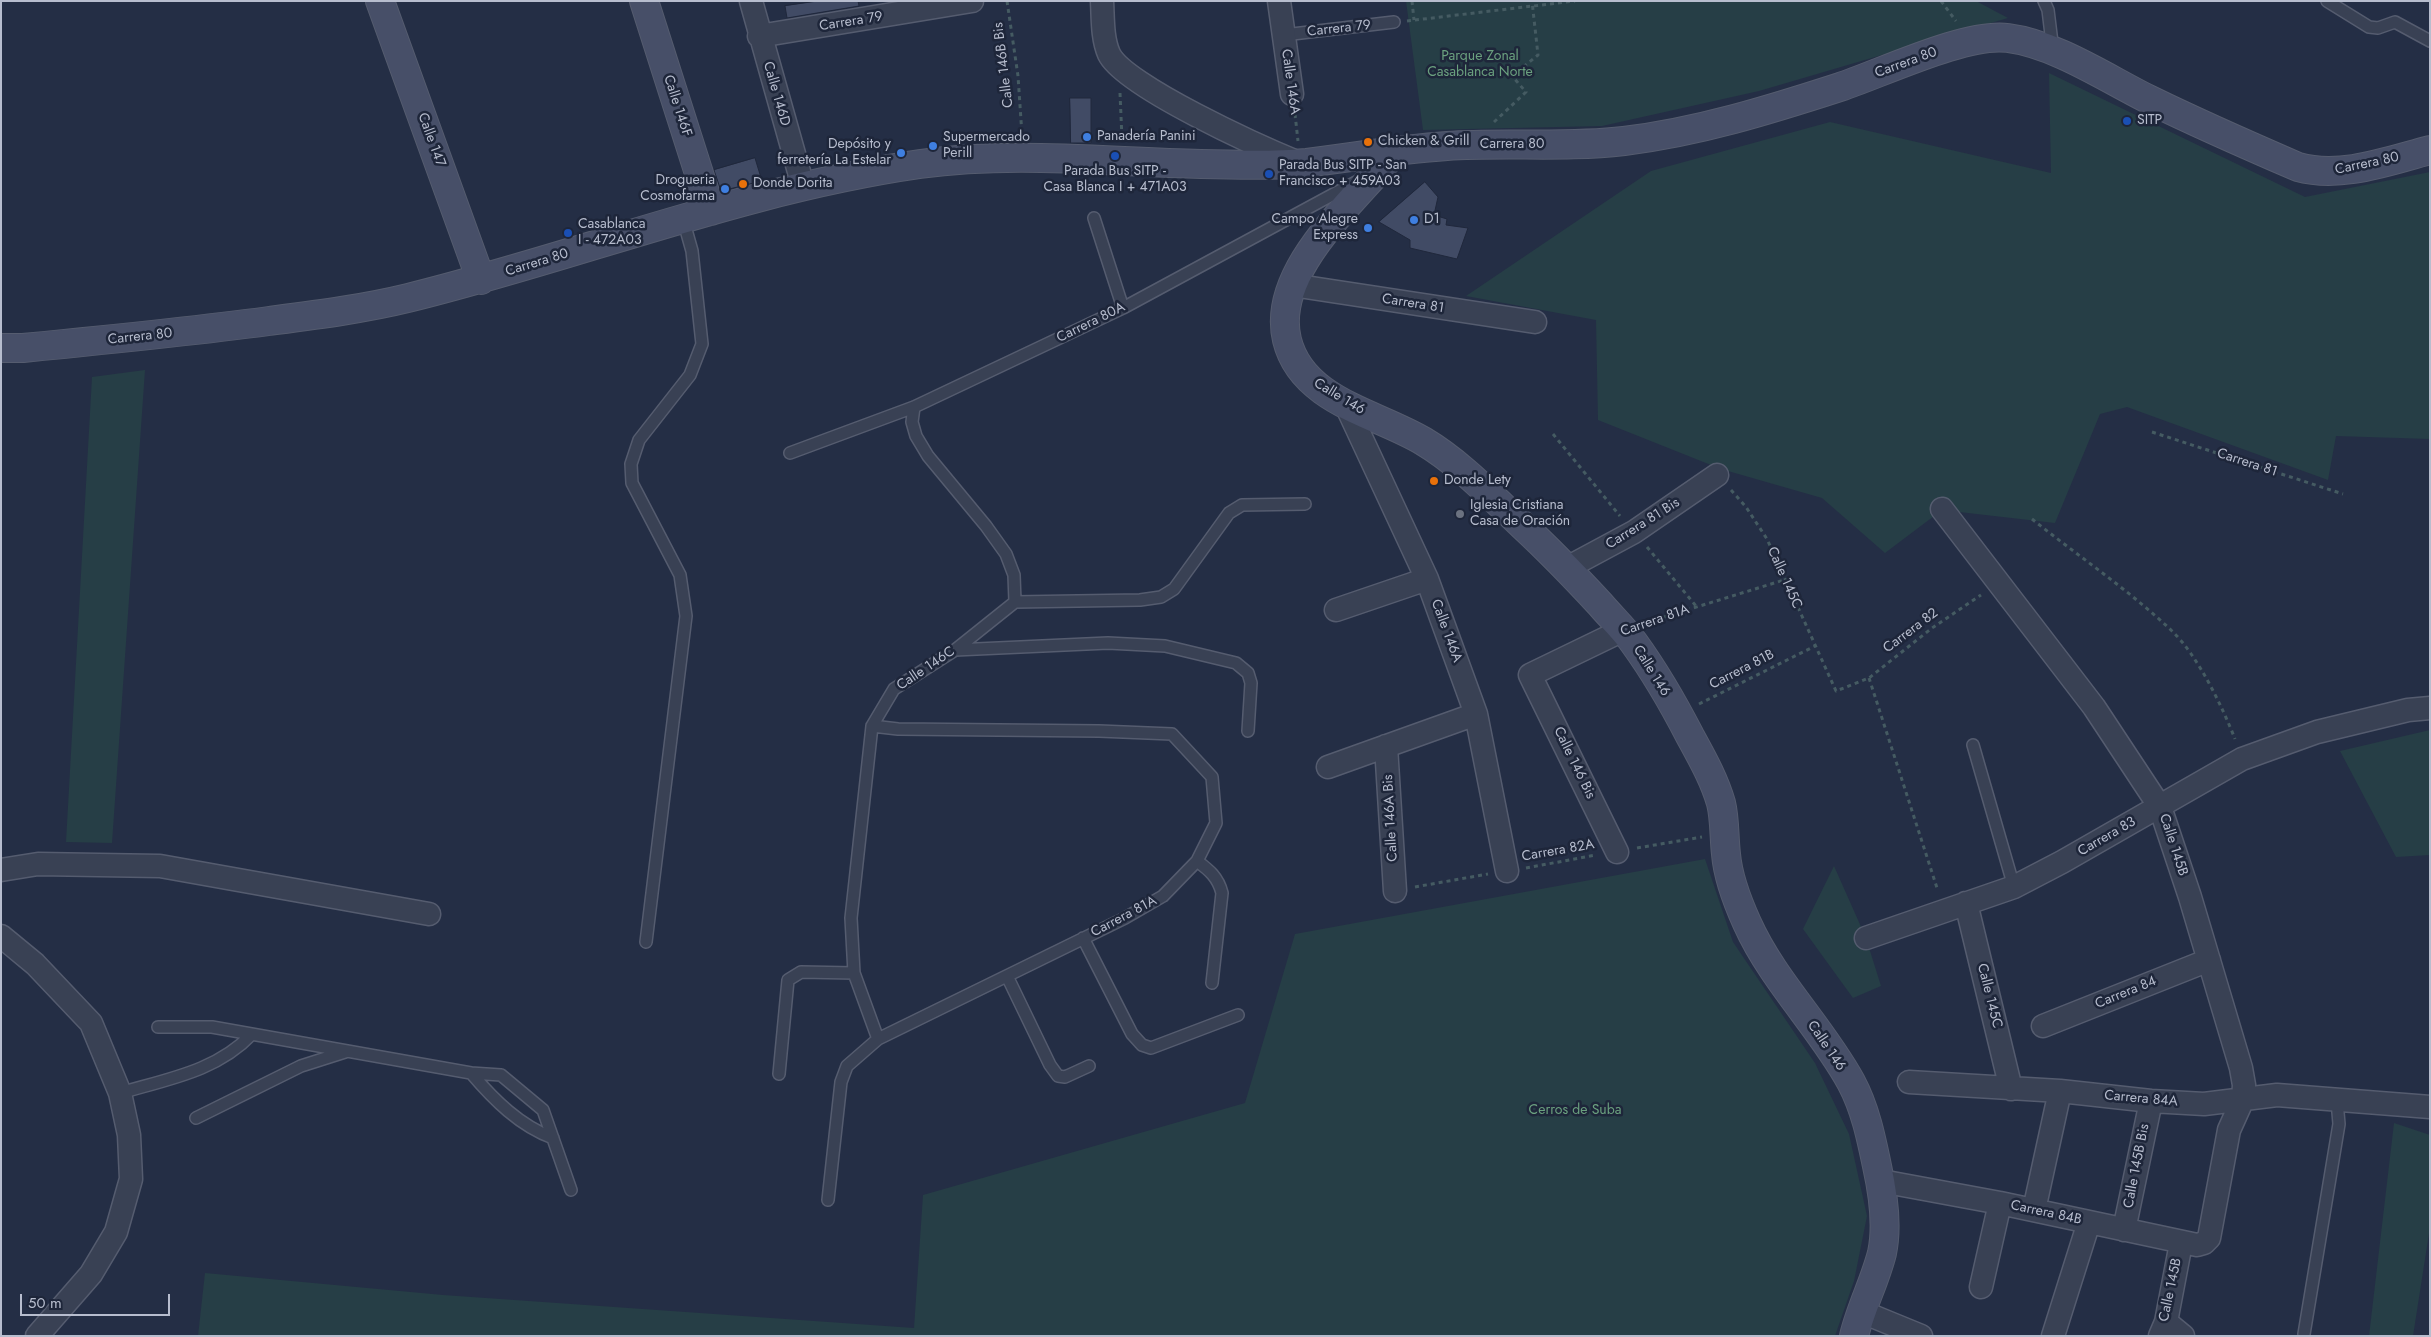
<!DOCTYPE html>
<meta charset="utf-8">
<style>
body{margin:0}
#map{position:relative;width:2431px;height:1337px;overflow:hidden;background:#242e45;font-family:Jost,sans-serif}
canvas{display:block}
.frame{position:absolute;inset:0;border:2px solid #b7bdce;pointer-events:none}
.scale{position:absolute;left:20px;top:1294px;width:150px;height:22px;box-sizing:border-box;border:2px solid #b7bdce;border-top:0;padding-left:6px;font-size:15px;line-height:18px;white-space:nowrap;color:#b7bdce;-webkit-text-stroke:4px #1e263a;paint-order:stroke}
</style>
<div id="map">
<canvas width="2431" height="1337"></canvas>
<div class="frame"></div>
<div class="scale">50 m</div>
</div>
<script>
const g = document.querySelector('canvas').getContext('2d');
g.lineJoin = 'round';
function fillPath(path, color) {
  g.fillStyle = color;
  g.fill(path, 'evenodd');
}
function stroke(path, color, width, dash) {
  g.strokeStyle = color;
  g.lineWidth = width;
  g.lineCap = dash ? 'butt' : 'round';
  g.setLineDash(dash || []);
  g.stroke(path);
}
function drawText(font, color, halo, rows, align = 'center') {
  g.font = font + ' Jost,sans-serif';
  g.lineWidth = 5;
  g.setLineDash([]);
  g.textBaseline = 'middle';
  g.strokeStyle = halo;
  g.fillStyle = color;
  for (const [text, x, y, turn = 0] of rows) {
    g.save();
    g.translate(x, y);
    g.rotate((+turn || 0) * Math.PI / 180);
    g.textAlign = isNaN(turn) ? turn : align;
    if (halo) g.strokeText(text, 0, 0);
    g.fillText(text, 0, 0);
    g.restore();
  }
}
fillPath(new Path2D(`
 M1406 1H1976L2008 18 1759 91 1602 126 1423 130Z
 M2049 73 2305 197 2430 172V439L2336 436 2328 480 2127 407 2100 414 2055 523 1942 510 1885 553 1822 498 1721 469 1598 420 1596 320 1466 296 1651 171 1830 122 2051 173Z
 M145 370 112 843 66 842 92 377Z
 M2430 730V855L2396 857 2340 751Z
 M1705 859 1733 942 1815 1063 1849 1134 1867 1216 1854 1281 1835 1336H198L205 1273 443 1295 914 1328 923 1195 1245 1103 1295 934Z
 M1834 866 1866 938 1881 986 1853 998 1803 929Z
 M2394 1123 2430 1135V1227L2413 1336H2369Z`), '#263e46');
const building = new Path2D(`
 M818 1H858L859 6 787 18 785 6Z
 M1070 98H1091V143H1071Z
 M755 158 762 181 721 191 714 170Z
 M1425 182 1438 197 1434 215 1447 219 1446 225 1468 228 1457 259 1410 248V240L1379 222Z`);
fillPath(building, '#414b65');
stroke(building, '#20283c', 1);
const lane = new Path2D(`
 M2044 1 2048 10 2053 51
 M2327 1 2369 27 2378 28 2395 22 2430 41
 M1284 35 1394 22
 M1094 218 1123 308
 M790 453 914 407 1123 308 1356 182
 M1015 602 1140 600 1161 597 1174 589 1229 513 1242 505 1305 504
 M955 650 1108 643 1165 646 1236 663 1248 673 1251 683 1248 731
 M1973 745 2014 887
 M1197 861C1209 870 1218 877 1222 893L1212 983
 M1083 938 1132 1034 1142 1045 1151 1048 1238 1015
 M646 942 686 616 680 575 632 483 631 464 639 440 690 375 702 344 692 251 683 219
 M1007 976 1050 1065 1058 1076 1065 1077 1089 1066
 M158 1027H212L471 1073
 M878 1039 854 973 851 918 872 726 894 689 955 650 1015 602 1014 575 1006 554 986 526 928 456 916 436 912 422 914 407
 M779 1074 788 980 801 972 854 973
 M120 1093C168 1079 217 1071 252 1034
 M196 1118 301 1066 345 1052
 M553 1138C520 1126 494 1100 471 1073L501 1075 543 1110 571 1190
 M828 1200 841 1082 847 1066 878 1039 1125 918 1163 896 1197 861 1216 823 1212 777 1172 734 1099 731 898 729 872 726
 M2304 1334 2339 1124 2337 1101`);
const street = new Path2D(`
 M751 1 803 186
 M1102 1C1103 18 1102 38 1109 54 1124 86 1262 148 1299 163
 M1279 1 1292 94
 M759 36 972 1
 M1292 285 1535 322
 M1345 403 1427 579 1476 714 1507 871
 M1567 568 1634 532 1717 475
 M1336 610 1427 579
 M1386 746 1395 891
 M1328 767 1476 714
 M1617 852 1530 675 1623 630
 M1 870 38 864 160 866 429 914
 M1966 903 2011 1089
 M1 936 35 964 91 1023 120 1093 129 1135 131 1179 116 1232 91 1274 37 1336
 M1866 938 2014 887 2062 862 2242 759 2317 732 2408 710 2430 708
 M2043 1026 2209 960
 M1909 1082 2060 1091 2151 1101 2204 1104 2277 1095 2430 1107
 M1881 1181 2000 1203 2197 1245 2204 1243 2209 1238 2229 1130 2243 1099 2244 1085 2241 1068 2190 897 2160 807 2094 707 1942 509
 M2034 1210 2060 1091
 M2124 1230 2151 1101
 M1981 1287 2000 1203
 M1860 1311 1921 1336
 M2166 1322 2183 1336
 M2053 1336 2089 1222
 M2160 1336 2166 1322 2181 1243`);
const secondary = new Path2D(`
 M380 1 481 280
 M644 1 711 211
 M1395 151C1356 201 1270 270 1287 340 1302 401 1376 413 1423 441 1460 463 1492 497 1523 526 1550 551 1575 577 1600 604 1611 617 1624 629 1634 643 1655 672 1674 705 1690 736 1702 758 1714 779 1721 803 1725 819 1724 837 1726 854 1728 878 1737 901 1747 923 1773 981 1821 1027 1851 1082 1865 1108 1871 1137 1877 1166 1883 1193 1888 1225 1882 1253 1875 1281 1861 1307 1854 1336
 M1 348H23C105 340 187 332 269 321 315 315 363 309 408 298 579 256 745 189 920 164 1013 151 1107 162 1201 164 1236 165 1273 166 1307 163 1354 157 1400 149 1447 146 1506 142 1565 148 1624 141 1698 132 1769 110 1840 87 1882 73 1967 32 2008 38 2055 44 2106 78 2148 99 2197 123 2247 145 2298 167 2341 179 2388 161 2430 150`);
stroke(lane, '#555c6f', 14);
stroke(street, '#555c6f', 25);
stroke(secondary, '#555c6f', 30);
stroke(new Path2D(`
 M1007 1 1018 76 1022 135
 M1412 1 1414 20
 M1941 1 1956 21
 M1407 21 1575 1
 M1120 93 1122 139
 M1295 114 1298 141
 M1494 122 1526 92 1512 76 1538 55 1532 1
 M2152 432 2343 494
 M1553 434 1620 516
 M1731 490 1746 507 1767 539 1836 691 1869 678 1932 628 1981 595
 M2032 519C2078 556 2129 590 2172 631 2198 656 2222 706 2235 739
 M1647 547 1696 606
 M1648 622 1784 580
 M1869 678 1938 891
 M1699 704 1815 646
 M1637 848 1702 837
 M1526 868 1596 855
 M1415 887 1488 874`), '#455b62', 3, [4, 4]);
stroke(lane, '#394154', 11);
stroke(street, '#394154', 22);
stroke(secondary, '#474f68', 28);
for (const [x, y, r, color] of [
 [2127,121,5,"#1a4fb4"],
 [1087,137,5,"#3f7fe0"],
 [1368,142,5,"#e8710a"],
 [933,146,5,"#3f7fe0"],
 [901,153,5,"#3f7fe0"],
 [1115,156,5,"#1a4fb4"],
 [1269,174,5,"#1a4fb4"],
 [743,184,5,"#e8710a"],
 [725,189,5,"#3f7fe0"],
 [1414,220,5,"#3f7fe0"],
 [1368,228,5,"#3f7fe0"],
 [568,233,5,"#1a4fb4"],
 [1434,481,5,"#e8710a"],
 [1460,514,5,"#6b7280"]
]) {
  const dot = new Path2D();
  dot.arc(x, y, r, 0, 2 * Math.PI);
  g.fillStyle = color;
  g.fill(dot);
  stroke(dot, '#1e263a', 2);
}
drawText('14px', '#b7bdce', '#1e263a', [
 ["Carrera 79",851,22,-9],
 ["Carrera 79",1339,29,-6],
 ["Carrera 80",1906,63,-20],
 ["Calle 146B Bis",1004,65,-97],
 ["Calle 146A",1290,82,82],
 ["Calle 146D",776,94,74],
 ["Calle 146F",677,106,72],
 ["Calle 147",431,140,70],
 ["Carrera 80",1512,145],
 ["Carrera 80",2367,164,-12],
 ["Carrera 80",537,263,-17],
 ["Carrera 81",1413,304,9],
 ["Carrera 80A",1091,323,-26],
 ["Carrera 80",140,337,-6],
 ["Calle 146",1339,397,31],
 ["Carrera 81",2247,463,18],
 ["Carrera 81 Bis",1643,524,-32],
 ["Calle 145C",1784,578,66],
 ["Carrera 81A",1655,621,-19],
 ["Calle 146A",1446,631,70],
 ["Carrera 82",1911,631,-37],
 ["Calle 146C",926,669,-34],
 ["Carrera 81B",1742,670,-27],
 ["Calle 146",1651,671,58],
 ["Calle 146 Bis",1574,763,64],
 ["Calle 146A Bis",1391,818,-93],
 ["Carrera 83",2107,837,-30],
 ["Calle 145B",2173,845,72],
 ["Carrera 82A",1558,851,-10],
 ["Carrera 81A",1124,917,-28],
 ["Carrera 84",2126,993,-22],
 ["Calle 145C",1989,996,76],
 ["Calle 146",1826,1046,56],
 ["Carrera 84A",2141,1099,5],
 ["Calle 145B Bis",2137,1166,-79],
 ["Carrera 84B",2046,1213,12],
 ["Calle 145B",2171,1290,-78]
]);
drawText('14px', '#6ba17f', '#1e263a', [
 ["Parque Zonal",1480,57],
 ["Casablanca Norte",1480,73],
 ["Cerros de Suba",1575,1111]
]);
drawText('14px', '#b7bdce', '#1e263a', [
 ["SITP",2137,121],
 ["Panadería Panini",1097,137],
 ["Supermercado",943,138],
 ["Perill",943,154],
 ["Chicken & Grill",1378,142],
 ["Depósito y",891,145,"right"],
 ["ferretería La Estelar",891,161,"right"],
 ["Parada Bus SITP - San",1279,166],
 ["Francisco + 459A03",1279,182],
 ["Parada Bus SITP -",1115,172,"center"],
 ["Casa Blanca I + 471A03",1115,188,"center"],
 ["Drogueria",715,181,"right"],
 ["Cosmofarma",715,197,"right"],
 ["Donde Dorita",753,184],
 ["Campo Alegre",1358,220,"right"],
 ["Express",1358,236,"right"],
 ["D1",1424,220],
 ["Casablanca",578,225],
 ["I - 472A03",578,241],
 ["Donde Lety",1444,481],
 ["Iglesia Cristiana",1470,506],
 ["Casa de Oración",1470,522]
], 'left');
</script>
